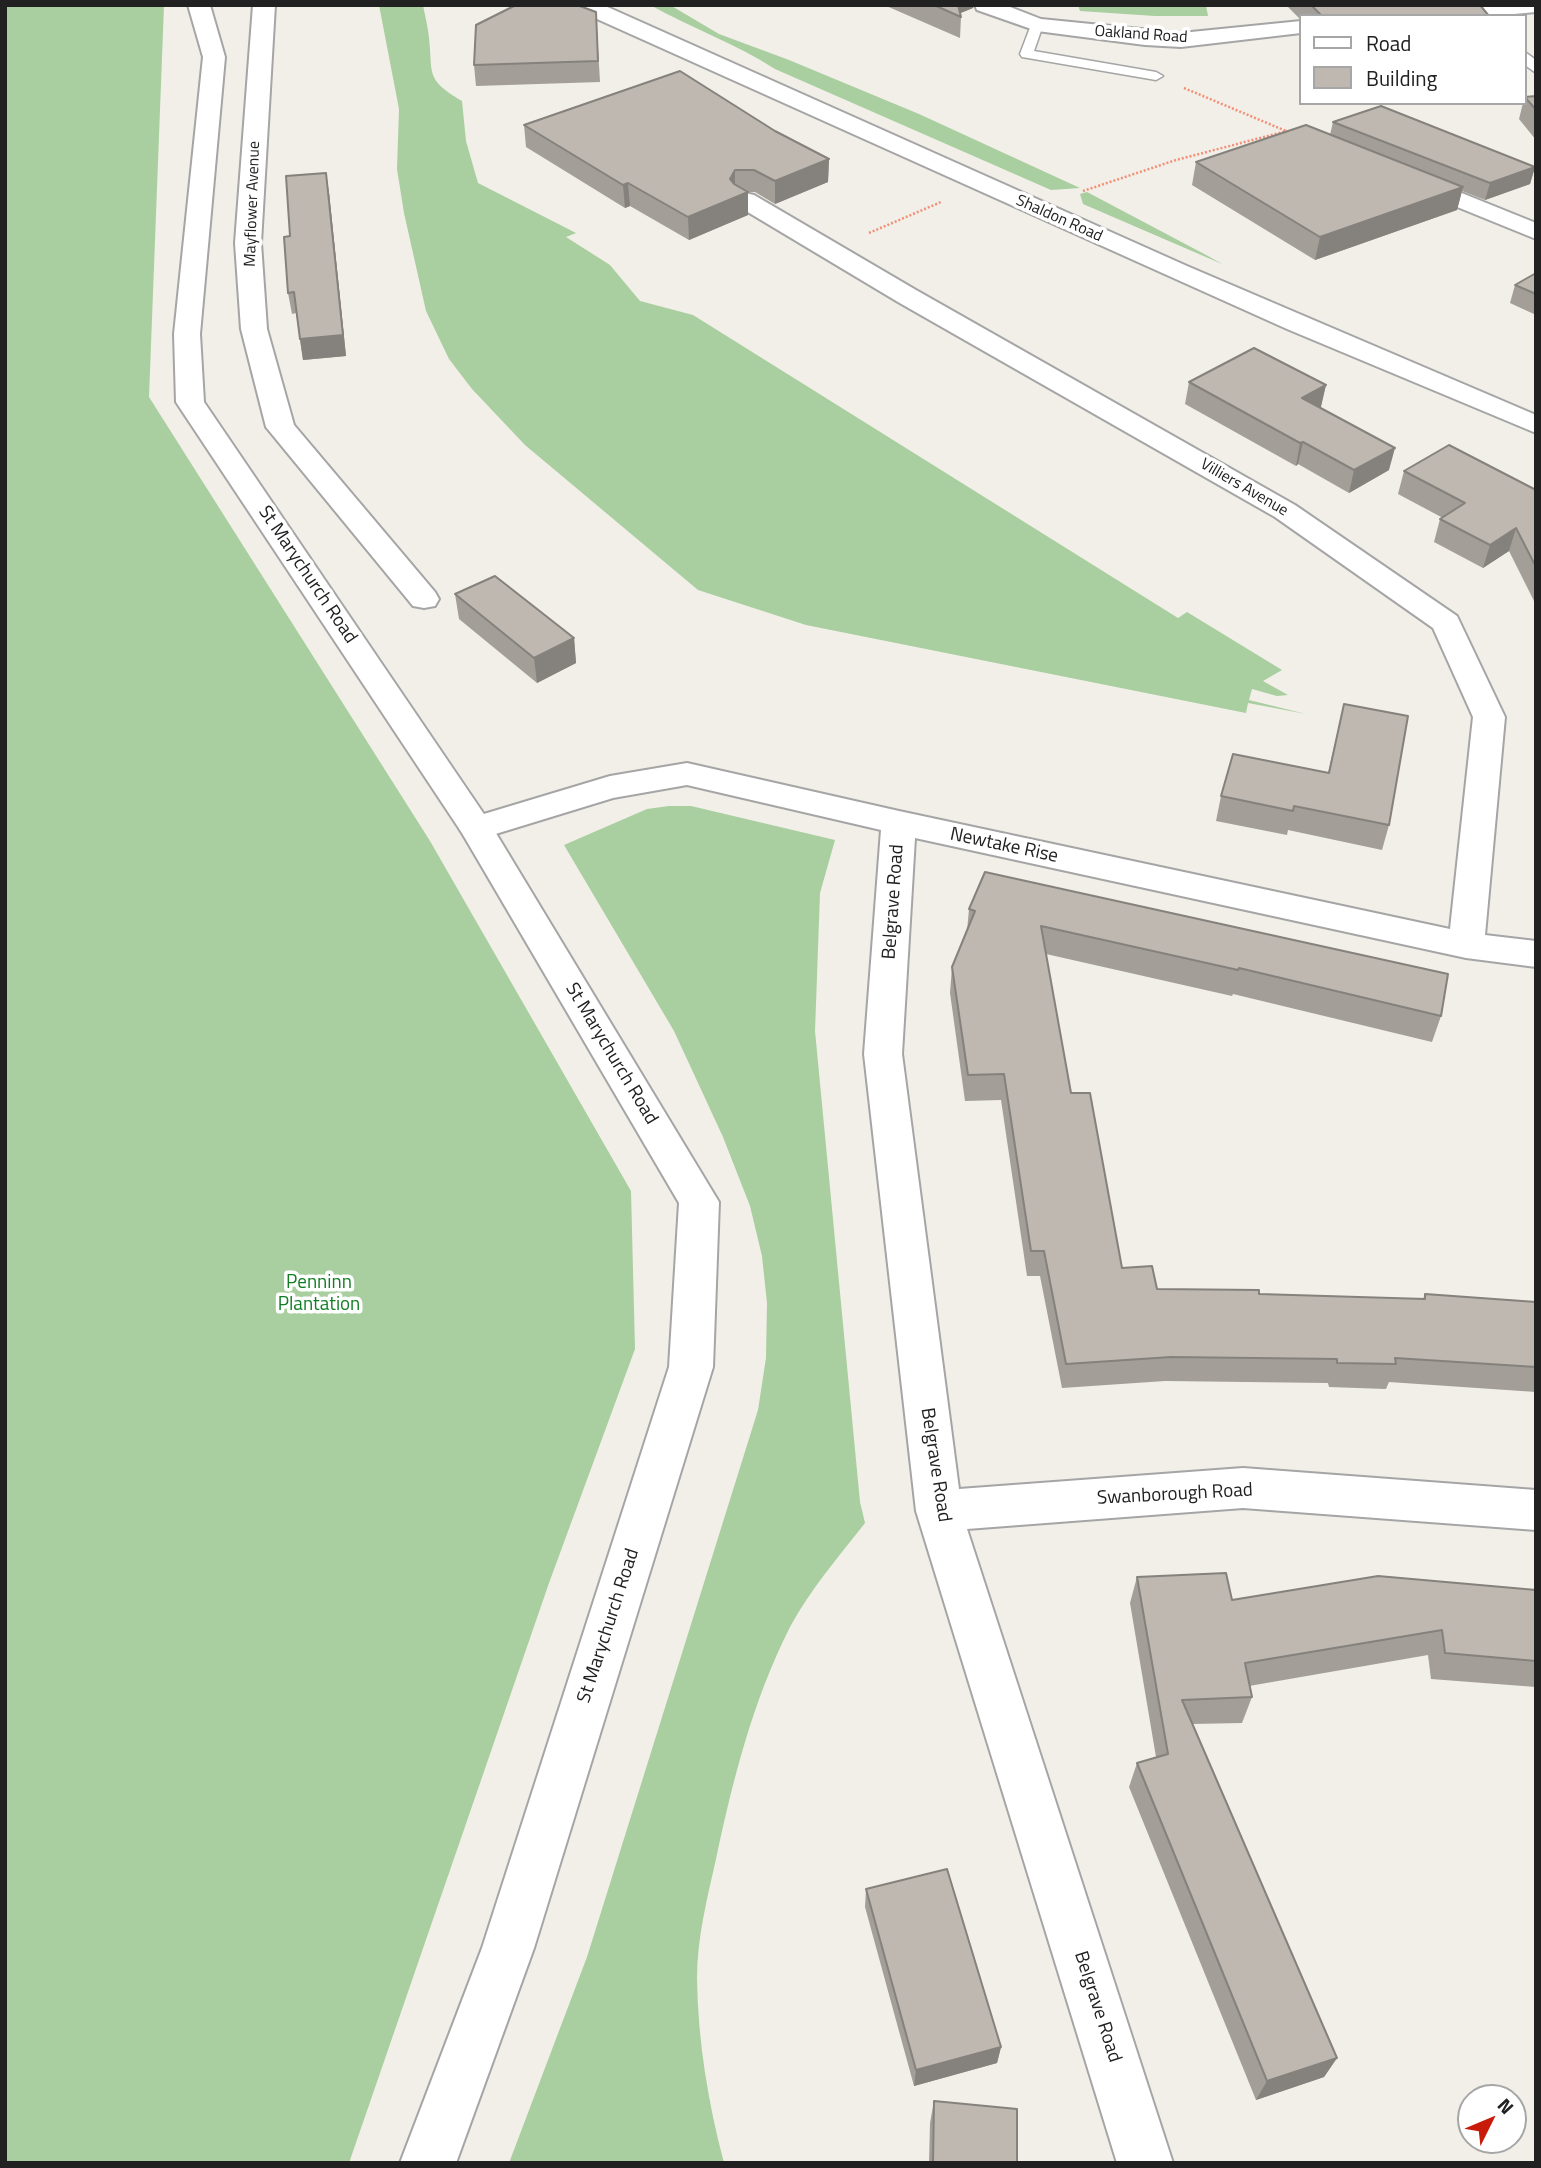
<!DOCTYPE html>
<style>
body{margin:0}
#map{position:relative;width:1541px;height:2168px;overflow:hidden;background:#f1efe8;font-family:"Titillium Web",sans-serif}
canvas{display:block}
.frame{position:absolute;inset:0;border:7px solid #212121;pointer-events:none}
.legend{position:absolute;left:1299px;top:14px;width:228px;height:91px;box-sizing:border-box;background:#fff;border:2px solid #a6a6a6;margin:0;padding:9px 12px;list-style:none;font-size:21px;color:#212121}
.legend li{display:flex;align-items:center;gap:14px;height:35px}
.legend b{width:35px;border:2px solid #a6a6a6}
.north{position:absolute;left:1457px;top:2084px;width:70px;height:70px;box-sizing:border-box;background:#fff;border:2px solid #a6a6a6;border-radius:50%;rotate:47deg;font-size:19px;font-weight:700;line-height:28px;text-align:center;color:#212121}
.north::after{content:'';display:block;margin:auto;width:24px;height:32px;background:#c81b0a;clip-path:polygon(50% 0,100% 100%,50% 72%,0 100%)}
</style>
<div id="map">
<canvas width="1541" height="2168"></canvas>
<div class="frame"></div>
<ul class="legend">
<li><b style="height:9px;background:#fff"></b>Road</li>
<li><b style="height:19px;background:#beb8b1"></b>Building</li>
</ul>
<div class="north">N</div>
</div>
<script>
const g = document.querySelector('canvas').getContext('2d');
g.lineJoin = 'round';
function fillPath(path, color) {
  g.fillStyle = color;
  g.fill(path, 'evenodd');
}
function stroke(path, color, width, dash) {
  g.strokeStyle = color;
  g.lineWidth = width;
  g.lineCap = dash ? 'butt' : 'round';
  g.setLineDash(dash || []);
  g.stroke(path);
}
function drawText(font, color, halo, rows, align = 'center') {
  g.font = font + ' "Titillium Web",sans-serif';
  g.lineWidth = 7;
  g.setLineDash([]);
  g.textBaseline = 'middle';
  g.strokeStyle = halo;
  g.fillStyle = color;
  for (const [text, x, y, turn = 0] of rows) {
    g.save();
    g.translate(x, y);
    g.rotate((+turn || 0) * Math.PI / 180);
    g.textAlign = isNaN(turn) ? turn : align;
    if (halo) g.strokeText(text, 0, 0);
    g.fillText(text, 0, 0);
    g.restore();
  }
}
fillPath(new Path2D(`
 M5 5H164L149 397 430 841 631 1191 635 1349 549 1583 349 2163H5Z
 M379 5H423C425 16 428 27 429 38 433 74 425 79 462 101L466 141 478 183 576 233 566 237 610 265 640 301 693 315 1178 618 1187 612 1282 670 1263 681 1288 695 1277 696 1252 689 1249 700 1306 714 1248 703 1246 713 806 625 698 590 525 445 472 389 449 359 426 311 404 213 397 169 399 109Z
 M650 5H670L719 34 789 60 919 114 1080 188 1051 190 775 69C735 43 691 28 650 5Z
 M1078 5H1206L1208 16H1155L1080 11Z
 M1087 192 1208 256 1222 264 1083 204 1080 194Z
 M669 806H691L835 840 820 893 815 1031 860 1502 865 1523C839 1556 810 1590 790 1627 753 1700 733 1779 716 1859 707 1899 697 1938 697 1979 698 2042 708 2102 724 2163H509L587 1957 758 1410 766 1358 767 1303 762 1256 750 1206 723 1137 674 1031 564 845 647 809Z`), '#a9ce9f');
const service = new Path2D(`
 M1037 21 1043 25 1034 51 1156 72 1163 76 1156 80 1022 57 1020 54 1031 25Z
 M1525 52 1536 60V73L1525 65Z`);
const minor = new Path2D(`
 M253 5H275L261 243 267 329 294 425 435 592 439 599 435 606 424 608 413 606 266 427 241 329 235 243Z
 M975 5H1005L1041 19 1181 33 1301 21V33L1181 47 1145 45 1037 31 977 10Z
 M1462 5H1536V12L1492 16H1394L1397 11 1405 10Z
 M1412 173 1536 223V239L1403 185 1400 180 1403 175Z
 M745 193 754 195 916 290 1295 505 1457 616 1505 717 1485 935 1536 941V967L1466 958 915 838 902 1054 959 1489 1243 1468 1536 1490V1530L1243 1508 967 1529 1173 2163H1117L916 1511 864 1054 881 830 687 785 613 798 476 840 464 836 459 828 464 820 610 776 687 763 899 811 1450 929 1473 717 1433 628 1275 517 898 302 736 205 733 200 736 195Z`);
const tertiary = new Path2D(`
 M188 5H210L225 57 200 334 204 402 488 820 719 1202 713 1367 534 1948 456 2163H400L482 1948 669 1367 679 1203 462 833 176 402 174 334 203 57Z
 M575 5H603L1187 266 1536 415V433L1287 329 577 10Z`);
stroke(service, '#a5a5a5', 3);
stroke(minor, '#a5a5a5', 4);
stroke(tertiary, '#a5a5a5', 4);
stroke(new Path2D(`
 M1184 88 1286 131
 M1083 191 1176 160 1287 131
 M869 233 941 202`), '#f38f77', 2.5, [2, 2]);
fillPath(service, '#fff');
fillPath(minor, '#fff');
fillPath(tertiary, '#fff');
fillPath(new Path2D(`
 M884 5H974L973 8 960 13 961 17 960 38Z
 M1286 5H1480L1489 16H1301V20Z
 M596 12 600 82 476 86 474 65Z
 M1536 96V140L1519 119 1523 103H1525V97Z
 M1333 122 1535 167 1530 184 1485 200 1462 191 1457 210 1315 260 1192 185 1196 162 1330 135Z
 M524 125 775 131 829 159 828 182 775 204 755 192H748V215L689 240 630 206 625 208 526 147Z
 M329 193 346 356 303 360 296 313 292 314 288 293 290 236Z
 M1536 273V315L1510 303 1515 285Z
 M1189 382 1326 385 1320 408 1389 470 1349 493 1298 464 1296 466 1185 404Z
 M1404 471 1536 490V605L1509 551 1483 568 1434 542 1440 519 1443 518 1398 494Z
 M455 594 574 638 576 663 537 683 459 619Z
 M1344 704 1389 825 1382 850 1288 830 1287 835 1216 821 1221 796 1328 773Z
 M985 872 1441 1016 1432 1042 1233 994 1232 996 1046 954 1071 1093 1122 1268 1157 1289 1259 1294 1423 1299 1425 1294 1536 1302V1392L1389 1382 1386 1389 1329 1387 1328 1383 1165 1381 1062 1388 1040 1276H1027L1001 1100 965 1101 950 993 952 967 967 931 969 909Z
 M1137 1577 1232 1600 1536 1590V1687L1431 1679 1428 1655 1249 1686 1252 1697 1242 1723 1192 1724 1337 2058 1324 2077 1256 2100 1129 1787 1137 1763 1156 1757 1130 1603Z
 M866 1889 1001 2047 997 2063 914 2086 865 1907Z
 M934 2101 1017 2163H929L930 2123Z`), '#a39e98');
fillPath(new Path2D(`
 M954 5H974L973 8 956 15Z
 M829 159 828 182 775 204V181Z
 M1535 167 1530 184 1485 200 1490 183Z
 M735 170V192H748V215L689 240 688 217Z
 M326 173 329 193 346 356 303 360 300 339Z
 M628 183 630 206 625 208 623 185Z
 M1463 187 1457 210 1315 260 1320 237Z
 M1326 385 1321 407 1297 420 1302 398Z
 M1303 442 1298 464 1296 466 1300 443Z
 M1395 448 1389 470 1349 493 1354 470Z
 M1516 528 1509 551 1483 568 1490 545Z
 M574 638 576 663 537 683 534 658Z
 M1001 2047 997 2063 914 2086 916 2070Z
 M1337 2058 1324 2077 1256 2100 1267 2081Z`), '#85817c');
const building = new Path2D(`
 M516 5H577L596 12 598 61 474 65 476 25Z
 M934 5H958L961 17Z
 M1311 5H1480L1489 16H1322Z
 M680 71 775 131 829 159 775 181 754 170H735L730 179 734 184 748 192 688 217 628 183 623 185 524 125Z
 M1536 96V110L1525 97Z
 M1381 106 1535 167 1490 183 1333 122Z
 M1306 125 1463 187 1320 237 1196 162Z
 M326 173 343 335 300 339 294 292 288 293 284 237 290 236 286 176Z
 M1536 273V294L1515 285Z
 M1254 348 1326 385 1302 398 1395 448 1354 470 1303 442 1300 443 1189 382Z
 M1449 445 1536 490V567L1516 528 1490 545 1440 519 1465 503 1404 471Z
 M495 576 574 638 534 658 455 594Z
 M1344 704 1408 716 1389 825 1294 806 1293 811 1221 796 1233 754 1329 773Z
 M985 872 1448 974 1441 1016 1239 968 1238 970 1041 926 1071 1093H1090L1122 1268 1152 1266 1157 1289 1259 1290V1294L1425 1299V1294L1536 1302V1367L1395 1358 1396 1364 1337 1363V1359L1171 1357 1066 1364 1044 1251H1031L1004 1074 968 1075 952 967 975 911 969 909Z
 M1226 1573 1232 1600 1378 1576 1536 1590V1661L1445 1653 1442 1630 1245 1663 1252 1697 1182 1700 1337 2058 1267 2081 1137 1763 1168 1754 1137 1577Z
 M947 1869 1001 2047 916 2070 866 1889Z
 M934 2101 1017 2109V2163H933Z`);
fillPath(building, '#beb8b1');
stroke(building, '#85817c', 2);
drawText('16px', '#212121', '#fff', [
 ["Oakland Road",1141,35,4],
 ["Mayflower Avenue",253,204,-88],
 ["Shaldon Road",1059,219,24],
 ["Villiers Avenue",1244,488,30]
]);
drawText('19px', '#212121', '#fff', [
 ["St Marychurch Road",307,575,56],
 ["Newtake Rise",1004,846,12],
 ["Belgrave Road",894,902,-86],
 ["St Marychurch Road",611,1054,59],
 ["Belgrave Road",935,1465,81],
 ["Swanborough Road",1175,1495,-3],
 ["St Marychurch Road",609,1626,-72],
 ["Belgrave Road",1097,2007,72]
]);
drawText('19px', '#127d24', '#fff', [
 ["Penninn",319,1283],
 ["Plantation",319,1305]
]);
</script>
